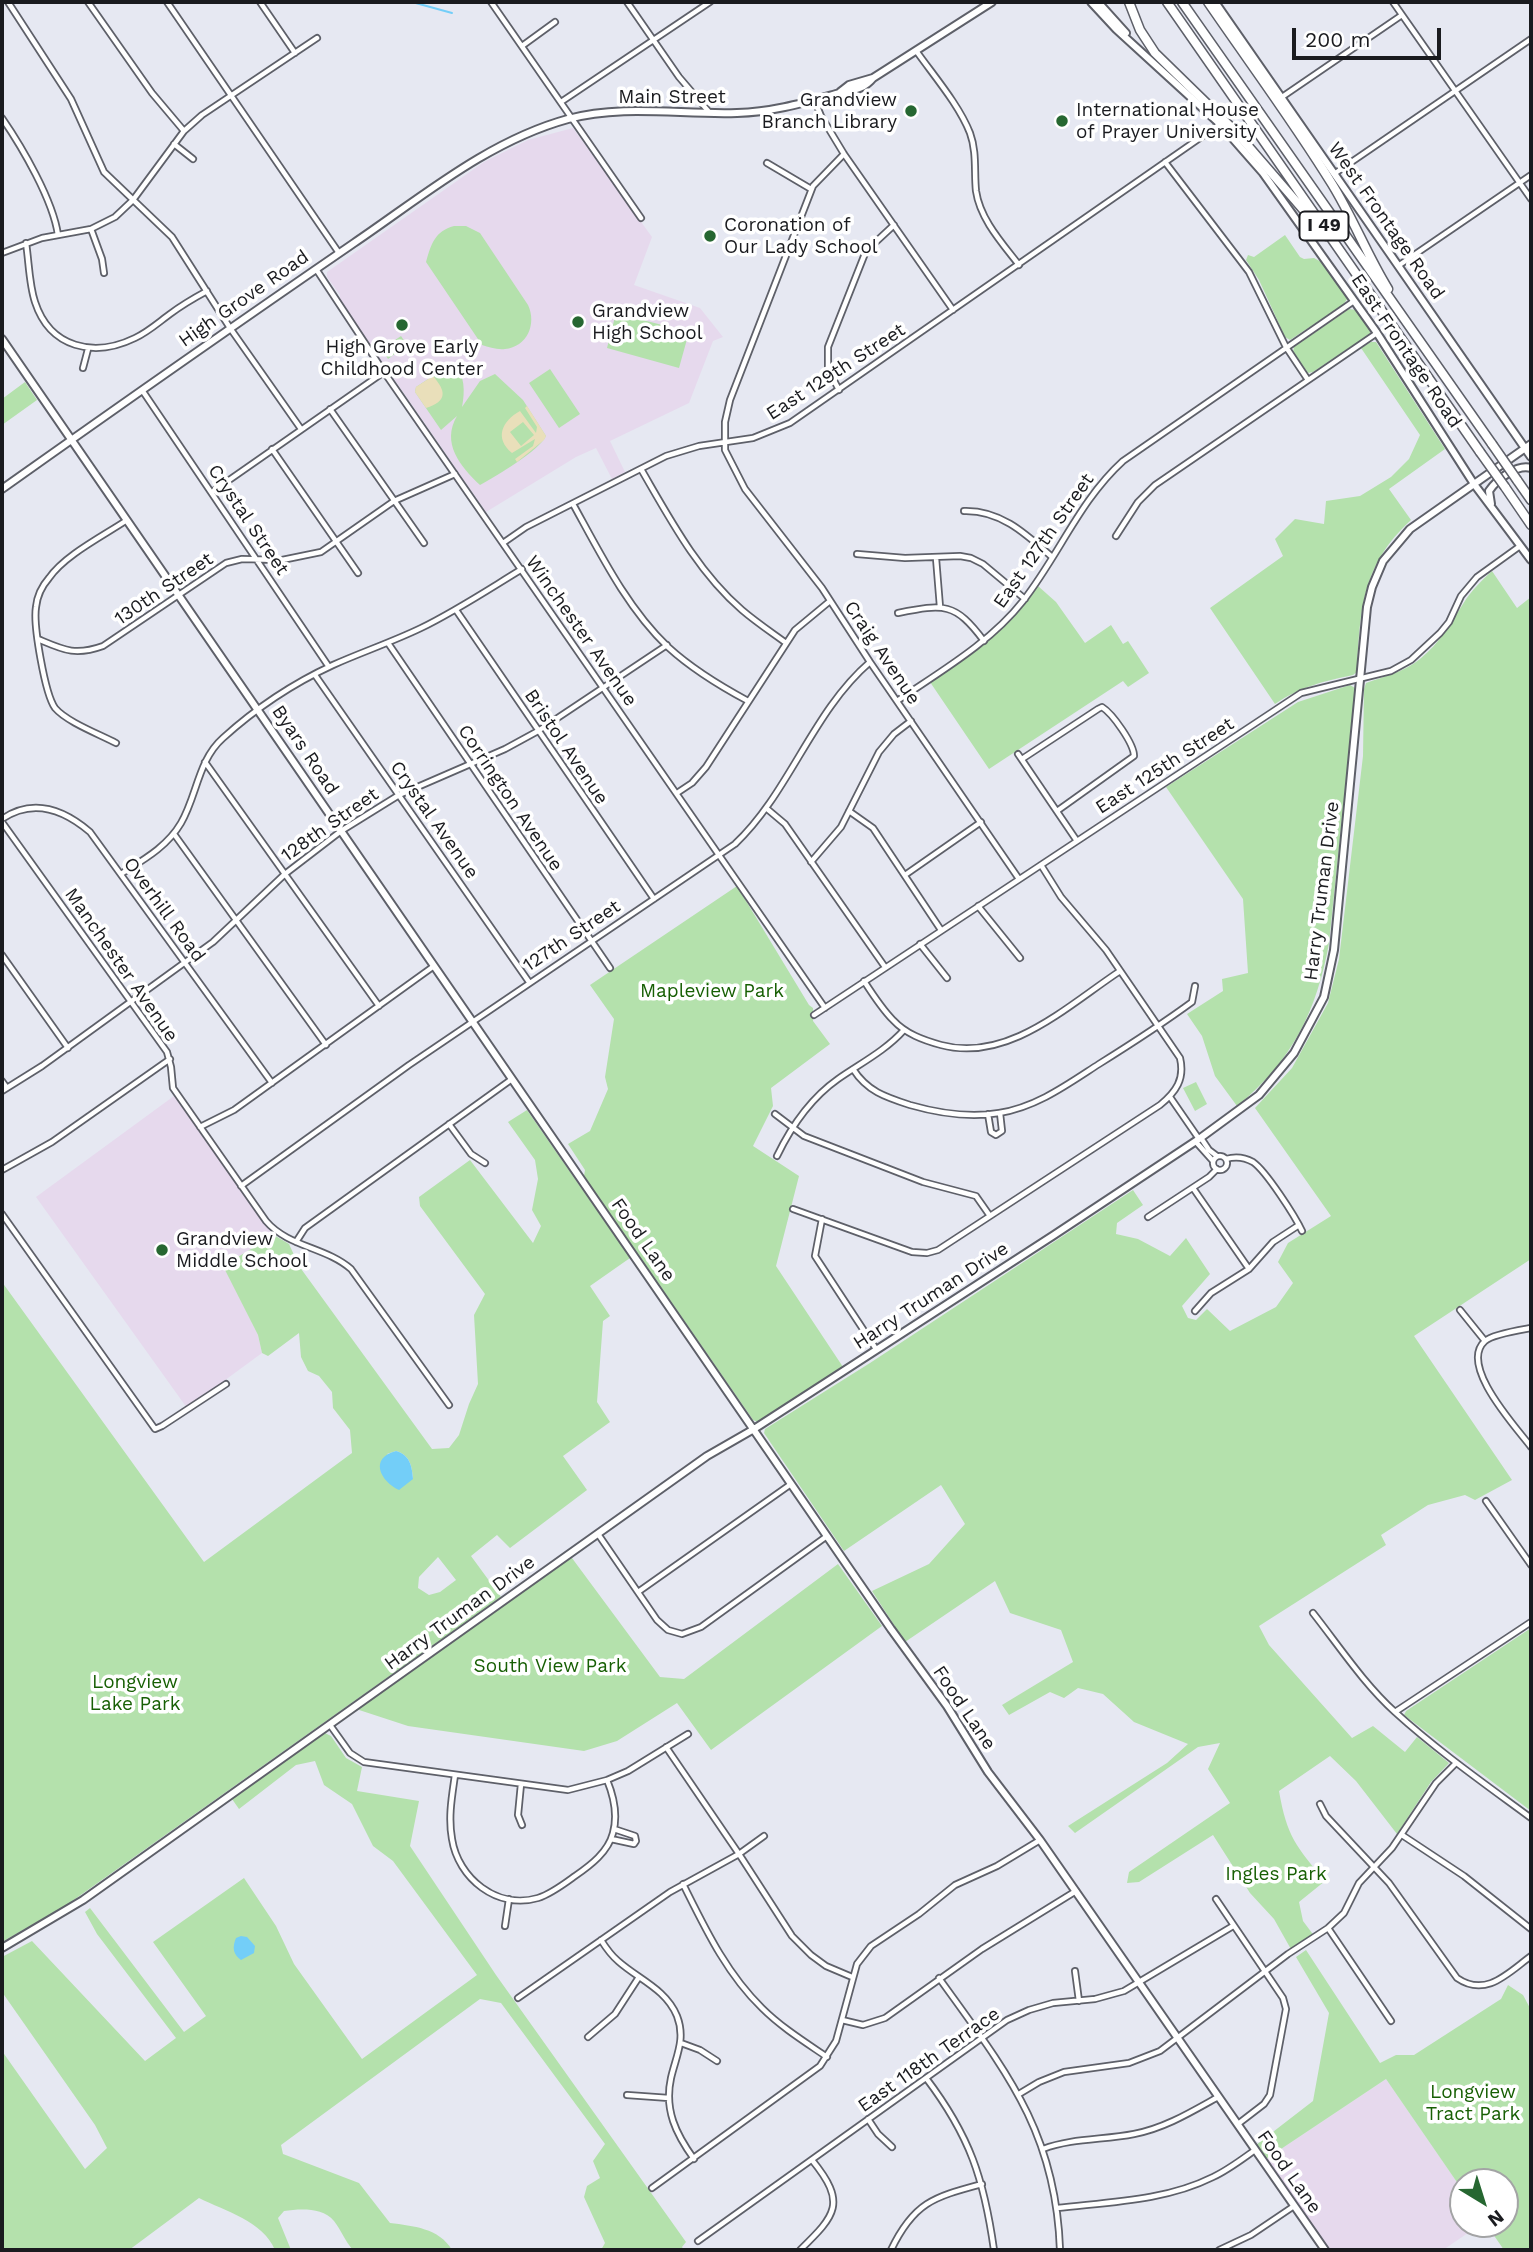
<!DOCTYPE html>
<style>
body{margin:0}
#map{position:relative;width:1533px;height:2252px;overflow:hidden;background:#e6e8f2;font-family:"Work Sans",sans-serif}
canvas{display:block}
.frame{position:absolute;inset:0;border:4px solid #1a1b1f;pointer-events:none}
.north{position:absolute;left:1449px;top:2168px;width:70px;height:70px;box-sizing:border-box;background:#fff;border:2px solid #a3a4a5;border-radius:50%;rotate:142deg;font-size:19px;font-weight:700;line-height:28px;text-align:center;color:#1a1b1f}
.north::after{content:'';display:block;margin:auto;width:24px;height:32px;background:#266731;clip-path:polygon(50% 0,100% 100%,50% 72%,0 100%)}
.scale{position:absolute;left:1292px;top:28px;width:149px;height:32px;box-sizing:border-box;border:4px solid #1a1b1f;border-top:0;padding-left:9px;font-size:21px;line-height:24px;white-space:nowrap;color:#1a1b1f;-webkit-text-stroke:5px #fff;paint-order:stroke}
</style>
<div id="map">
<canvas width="1533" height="2252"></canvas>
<div class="frame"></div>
<div class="north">N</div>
<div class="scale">200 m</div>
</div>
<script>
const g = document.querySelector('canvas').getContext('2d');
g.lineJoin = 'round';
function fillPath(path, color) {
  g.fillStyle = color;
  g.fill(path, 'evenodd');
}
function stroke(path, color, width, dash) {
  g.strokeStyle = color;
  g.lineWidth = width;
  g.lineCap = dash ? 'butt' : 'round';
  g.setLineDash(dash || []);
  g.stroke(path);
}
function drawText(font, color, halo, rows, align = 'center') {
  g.font = font + ' "Work Sans",sans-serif';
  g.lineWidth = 7;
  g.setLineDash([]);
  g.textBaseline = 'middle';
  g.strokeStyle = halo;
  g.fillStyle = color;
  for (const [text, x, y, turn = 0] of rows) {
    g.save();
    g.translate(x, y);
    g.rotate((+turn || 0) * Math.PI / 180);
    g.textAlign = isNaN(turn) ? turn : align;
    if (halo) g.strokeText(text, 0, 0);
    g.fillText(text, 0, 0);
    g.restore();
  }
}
fillPath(new Path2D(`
 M573 128 652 237 634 285 700 308 723 337 713 341 689 403 610 441 625 472 612 479 596 448 576 457 486 512 340 301V295L327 277V272L484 162 528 140Z
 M174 1096 274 1235 224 1266 258 1335 262 1353 187 1408 36 1197Z
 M1386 2079 1463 2191V2224H1481L1443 2250H1329L1266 2159Z`), '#e6d9ed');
fillPath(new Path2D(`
 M454 226H466L480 233 528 305C537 324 527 347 505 349 497 350 489 347 482 345L426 262C431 244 435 231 454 226Z
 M1285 235 1300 257 1304 259 1314 258 1325 264 1348 298 1343 305 1290 340 1285 337 1259 280 1246 260 1248 255 1254 257Z
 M1349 309 1357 310 1370 329V334L1313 372 1308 373 1293 352 1294 347Z
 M616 313 689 332 679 368 607 348Z
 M401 336 407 345 388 359 382 349Z
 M1371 342H1376L1445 449 1389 489 1411 520C1362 565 1360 609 1357 672L1353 675C1324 681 1300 687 1275 704L1210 608 1283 556 1275 539 1295 519 1324 524 1326 501 1360 496 1391 477 1409 459 1420 435 1361 348Z
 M454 362C465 376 465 391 462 407L480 381 495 374 523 400 546 436C539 451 496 476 480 485 460 466 441 443 457 416L441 430 415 392 416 387Z
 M550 369 580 414 559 428 529 383Z
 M25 382 37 400 2 425V399Z
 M1492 571 1517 608 1531 597V1259L1414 1336 1512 1480 1475 1500 1465 1495 1428 1505 1381 1535 1386 1545 1259 1626 1269 1645 1352 1738 1373 1726 1405 1752 1417 1737 1449 1763 1431 1782 1397 1834 1356 1781 1330 1756 1279 1791C1287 1837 1296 1846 1325 1881L1299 1902 1303 1921 1315 1937 1292 1951 1274 1919 1250 1893 1213 1835 1139 1882 1127 1883 1129 1872 1230 1803 1208 1769 1220 1743 1198 1747 1075 1833 1068 1826 1167 1763 1188 1744 1134 1722 1103 1694 1078 1688 1064 1698 1050 1692 1009 1715 1002 1705 1073 1662 1061 1630 1010 1613 995 1581 905 1642 872 1591 929 1564 965 1524 941 1485 844 1551 764 1433 765 1429 870 1363 1133 1190 1143 1205 1117 1223 1116 1234 1138 1239 1170 1256 1186 1238 1210 1274 1182 1306 1188 1318 1196 1320 1207 1309 1230 1331 1276 1307 1293 1283 1278 1262 1288 1243 1331 1216 1255 1108 1292 1068 1328 1003 1339 959 1363 756 1364 689 1366 683C1385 676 1404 672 1420 659 1440 643 1450 624 1463 604 1471 591 1481 581 1492 571Z
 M1038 586 1056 602 1085 643 1111 625 1123 644 1128 641 1149 673 1128 687 1123 681 989 769 930 682C972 653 1008 629 1038 586Z
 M1350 685 1355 688V694L1329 943C1317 1010 1292 1062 1237 1106L1215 1076 1202 1036 1187 1014 1223 991 1222 979 1248 973 1243 899 1166 787 1298 702Z
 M737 886 809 1005 813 1008V1021L830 1044 771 1088 773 1106 753 1146 799 1176 776 1266 843 1367 758 1422 753 1420 584 1176 585 1170 568 1144 590 1131 608 1089 605 1077 614 1019 590 985Z
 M1196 1082 1207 1104 1195 1111 1183 1088Z
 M527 1110 630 1258 590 1286 610 1316 603 1321 597 1402 610 1422 563 1456 587 1490 510 1548 497 1535 471 1556 501 1597 68 1904 2 1942V1282L204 1562 352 1453 350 1430 333 1408 332 1392 319 1376 308 1371 301 1357 299 1333 268 1356 262 1353 258 1335 223 1266 274 1235 289 1244 299 1266 432 1449 449 1448 459 1435 469 1404 478 1384 474 1315 485 1294 420 1206 419 1197 470 1160 533 1243 541 1226 532 1210 538 1179 535 1160 508 1122ZM396 1451C410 1455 412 1466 413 1479L387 1454ZM438 1557 456 1580 440 1592 429 1595 418 1588 419 1577Z
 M569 1554 660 1677 684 1679 838 1564 882 1626 711 1750 677 1703 617 1741 584 1751 408 1726 353 1708Z
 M1531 1628V1811L1404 1715 1406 1711Z
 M325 1733 331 1736 346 1758 362 1767 357 1791 419 1801 410 1846 496 1975 686 2242 682 2247 684 2250H601L605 2243 584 2197 587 2186 600 2178 593 2161 605 2144 501 2003 480 1999 281 2145 283 2154 359 2183 390 2223C413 2226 439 2228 452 2250H353C345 2241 341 2230 334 2221 322 2207 300 2209 284 2211L278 2218 291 2250H275C263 2221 225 2211 199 2198L129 2250H2V2051L85 2169 107 2148 95 2125 2 1992V1957L32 1941 145 2061 176 2038 97 1934 85 1912 90 1908 184 2032 206 2016 153 1942 244 1878 276 1926 294 1964 362 2059 477 1975 393 1861 373 1846 352 1804 324 1785 315 1761 296 1765 239 1809 232 1799Z
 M1306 1950 1380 2063 1396 2055H1414L1501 1999 1508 1985 1523 1995 1531 2010V2250H1504L1486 2224H1505V2182H1463V2191L1386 2079 1266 2159 1256 2145 1313 2101 1329 2013 1296 1957Z`), '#b4e1ac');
fillPath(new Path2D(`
 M433 376C446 391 448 401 426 408L415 392 416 387Z
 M527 406 546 436 544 440 517 462 515 459 533 446 535 439 512 453C494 438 502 421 520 411L536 433 537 427 525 408ZM523 422 534 435 521 446 510 432Z`), '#e9dfba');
fillPath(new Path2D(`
 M396 1451C410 1455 412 1466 413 1479L399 1490C380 1481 369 1458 396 1451Z
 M241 1936 247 1937 255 1946 254 1953 241 1960C233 1954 232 1948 236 1938Z`), '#73cef8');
stroke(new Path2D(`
 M412 2 452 13`), '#73cef8', 2);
const street = new Path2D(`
 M8 2 71 99 104 172 172 237 230 328 301 429
 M88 2 152 93 184 131
 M167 2 339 253
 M260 2 295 53
 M491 2 641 218
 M627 2 679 77 709 112
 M1393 2 1531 199
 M522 46 555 22
 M917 52C934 76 959 105 970 133 977 152 974 172 976 191 980 219 1002 243 1019 265
 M1282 97 1402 15
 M815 101 821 116 844 154 953 310
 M561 102 710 2
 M2 118C22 147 53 200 58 235
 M174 144 193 159
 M844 154 813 186 730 400 725 422V450L745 489 822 588 870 662 1019 879
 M1165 162 1249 272 1286 347 1308 380
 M767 163 811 189
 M1334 174 1531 39
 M91 229 102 259 104 273
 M26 243C29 262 29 284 35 302 50 348 94 358 135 338 148 332 159 322 170 314 182 305 194 298 207 291
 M2 253 42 238 91 229 115 217 133 200 184 131 202 115 317 38
 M1398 266 1531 175
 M316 269 384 372 825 1008
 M83 368 88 349
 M142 390 329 667
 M839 390 828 369V347L866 251 894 225
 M330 409 424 543
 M272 449 358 573
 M641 469C670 519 698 572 742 610 756 622 771 632 786 643
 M212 492 384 372
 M573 504C600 553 627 608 668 647 692 669 720 686 748 701
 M964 511C1001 510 1026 534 1052 557
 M1116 536 1138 502 1155 485 1377 333
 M503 543 526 527 666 456 699 446 753 438 790 423 1220 124
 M857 554 905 558 960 556 971 558 983 564 1025 599
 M936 558 940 607
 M456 610 654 899
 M898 613C944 604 955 602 984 641
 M38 639C64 650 75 656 103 646L226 563 242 559 282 560 321 552 394 501 455 474
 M388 643 610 968
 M315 675 529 982
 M897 701C941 671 990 643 1023 601 1059 555 1080 500 1123 461L1354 301
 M116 743C99 734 67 722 55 708 45 694 33 625 36 607 37 597 42 586 49 578 65 555 103 536 127 520
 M1018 754 1077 841
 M1022 759 1098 709 1102 707C1113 714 1134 744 1134 756L1057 811
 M205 762 379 1006
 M677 793 692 783 706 767 795 630 830 601
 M766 808 785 824 885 967
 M849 811 873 828 941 930
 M2 819C33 798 63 809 90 832L272 1083
 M2 822 167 1052 171 1067 173 1088 266 1221C288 1247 326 1247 351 1269L449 1405
 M174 834 326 1045
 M811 862 841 827 879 752 894 734 911 721
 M121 874C143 860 167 847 181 823 197 796 198 760 223 738 255 709 294 683 333 665 362 652 392 642 421 628 456 611 489 589 522 569
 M905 875 981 822
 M978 906 1020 958
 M920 944 947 978
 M2 955 68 1048
 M864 981C873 995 882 1009 893 1020 906 1034 923 1040 941 1045 1008 1063 1067 1006 1120 971
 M814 1015 1301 693 1391 671 1411 660 1440 633 1449 622 1461 596 1477 577 1520 546
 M853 1069C867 1091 885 1097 910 1105 938 1113 970 1118 999 1113 1037 1107 1068 1084 1099 1064 1131 1044 1162 1024 1192 1002L1195 986
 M2 1081 7 1088
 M2 1091 42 1066 213 942 285 874 341 831 399 795 505 749 538 731 667 645
 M1170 1097 1199 1139
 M775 1114 804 1136 923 1182 976 1196 990 1216
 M988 1114 991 1132 996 1135 1002 1131 1000 1113
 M449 1124 471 1154 485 1163
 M200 1127 234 1110 434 966
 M1201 1138 1209 1150 1217 1156
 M1196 1142 1213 1161
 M777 1156C791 1127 811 1098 838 1079 861 1063 885 1051 904 1030
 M1213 1163a7 7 0 1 1 14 0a7 7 0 1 1-14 0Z
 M1226 1159C1236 1156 1244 1157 1253 1162 1266 1171 1295 1216 1302 1231
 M2 1170 52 1142 170 1059
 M241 1186 409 1065 735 844C790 792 812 712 870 662
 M1193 1188 1249 1269
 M793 1209 912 1252 927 1253 938 1250 1160 1105C1176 1092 1185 1079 1180 1058L1106 950 1061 897 1041 865
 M2 1214 155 1429 162 1426 226 1384
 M1148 1217 1209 1177 1217 1169
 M822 1219 815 1256 876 1349
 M296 1242 305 1228 512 1079
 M1460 1310 1485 1341
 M1195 1311 1211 1293 1249 1269 1273 1242 1299 1225
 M1531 1328C1520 1330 1493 1334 1485 1341 1458 1365 1516 1427 1531 1447
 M1486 1501 1531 1565
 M598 1534 657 1620 668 1630 682 1634 701 1627 827 1536
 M638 1592 791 1484
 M1313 1613C1339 1646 1364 1684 1395 1712 1438 1751 1485 1784 1531 1818
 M1395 1712 1531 1622
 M330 1725 350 1753 364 1762 568 1790 607 1780 628 1771 688 1734
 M666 1747 739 1854 792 1936 811 1955 826 1966 852 1977
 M455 1775C452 1796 448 1817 452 1839 458 1878 497 1910 538 1898 551 1894 564 1884 575 1876 591 1865 608 1852 613 1833 618 1815 614 1797 607 1780
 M521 1784 518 1815 522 1825
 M1320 1804 1326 1816 1389 1883 1457 1978C1486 1998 1508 1973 1531 1956
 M1402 1835 1464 1876 1531 1929
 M611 1839 634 1844 636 1841 635 1836 614 1829
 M683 1884C705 1928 726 1973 762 2008 781 2027 805 2042 827 2057
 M1216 1899 1283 1998 1286 2009 1270 2095 1264 2104 1238 2124
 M505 1926 509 1899
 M1328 1928 1391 2021
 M601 1940C606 1948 611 1955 618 1961 638 1979 666 1989 677 2016 686 2039 676 2056 671 2078 664 2110 676 2134 694 2159
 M1075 1971 1079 2001
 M939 1978C1005 2070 1056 2131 1060 2250
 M518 1998 670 1892 739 1854 764 1836
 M842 2020 863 2025 885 2018 982 1949 1076 1891
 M588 2037 615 2014 639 1977
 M681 2043 700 2050 717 2061
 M926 2078C970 2136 984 2179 994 2250
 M1019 2094 1039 2082 1064 2072 1129 2063 1160 2051 1288 1954 1328 1928 1344 1913 1359 1883 1392 1848 1436 1783 1456 1763
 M627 2095 669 2098
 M868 2119 878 2134 892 2147
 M1043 2149C1072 2138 1104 2140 1134 2134 1165 2128 1191 2112 1218 2097
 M652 2188 820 2066 836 2041 857 1964 871 1946 919 1914 955 1885 997 1866 1040 1840
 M1057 2208C1109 2202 1165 2201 1213 2177 1228 2170 1241 2160 1255 2150
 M698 2241 1007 2020 1029 2010 1053 2003 1095 1999 1124 1991 1233 1926
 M800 2250C836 2215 847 2203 812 2160
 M891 2250C914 2202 934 2197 982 2184
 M1219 2250 1251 2235 1294 2206`);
const secondary = new Path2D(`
 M1091 2 1116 29 1220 124 1263 173 1377 333 1474 484 1531 560
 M1098 2 1126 33
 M1215 2 1531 457
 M840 92 849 85 873 78
 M2 339 891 1629 947 1706 988 1772 1040 1840 1325 2250
 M2 489C119 406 236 324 354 243 422 197 488 141 568 119 623 104 681 115 737 113 772 112 803 103 836 94 851 90 862 91 873 78L992 2
 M1491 504 1489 491C1497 479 1517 464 1531 468
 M2 1948 83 1900 707 1456 754 1429 1054 1235 1199 1139 1259 1095 1294 1053 1324 997 1334 950 1367 607 1372 587 1383 561 1410 529 1531 444`);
const highway = new Path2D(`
 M1099 2V4
 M1129 2 1140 30 1155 53 1236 132 1326 236
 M1167 2 1480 452
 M1182 2 1492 444
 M1208 2C1249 62 1294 122 1332 184 1353 218 1367 255 1388 289
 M1517 480 1531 500
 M1505 487 1531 525`);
stroke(street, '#5e6069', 8);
stroke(secondary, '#5e6069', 10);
stroke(highway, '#5e6069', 11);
stroke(street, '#fff', 4.5);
stroke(secondary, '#fff', 6);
stroke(highway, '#fff', 8);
const highwayBridge = new Path2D(`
 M1492 444 1517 480
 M1480 452 1505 487`);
stroke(highwayBridge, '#5e6069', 11, []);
stroke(highwayBridge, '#fff', 8);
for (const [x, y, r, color] of [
 [911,111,7,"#266731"],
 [1062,121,7,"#266731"],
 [710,236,7,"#266731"],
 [578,322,7,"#266731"],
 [402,325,7,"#266731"],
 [162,1250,7,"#266731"]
]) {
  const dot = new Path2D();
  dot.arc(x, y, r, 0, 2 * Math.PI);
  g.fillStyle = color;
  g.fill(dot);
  stroke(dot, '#fff', 2.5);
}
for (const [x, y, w] of [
 [1324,226,49]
]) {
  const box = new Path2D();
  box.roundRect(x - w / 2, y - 14.5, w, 29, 5);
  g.fillStyle = '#fff';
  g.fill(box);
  stroke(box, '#1a1b1f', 2);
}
drawText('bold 18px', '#1a1b1f', null, [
 ["I 49",1324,226]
]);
drawText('19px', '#1a1b1f', '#fff', [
 ["Main Street",672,97],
 ["West Frontage Road",1386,221,55],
 ["High Grove Road",244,299,-35],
 ["East Frontage Road",1406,351,56],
 ["East 129th Street",836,372,-33],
 ["Crystal Street",248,520,56],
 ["East 127th Street",1044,541,-55],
 ["130th Street",164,589,-34],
 ["Winchester Avenue",581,631,55],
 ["Craig Avenue",882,653,56],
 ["Bristol Avenue",566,747,56],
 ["Byars Road",305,750,56],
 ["East 125th Street",1165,766,-33],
 ["Corrington Avenue",510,798,56],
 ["Crystal Avenue",434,820,55],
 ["128th Street",330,825,-35],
 ["Harry Truman Drive",1322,891,-83],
 ["Overhill Road",164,910,54],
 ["127th Street",572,936,-34],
 ["Manchester Avenue",121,965,55],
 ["Food Lane",643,1240,55],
 ["Harry Truman Drive",931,1296,-33],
 ["Harry Truman Drive",460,1613,-36],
 ["Food Lane",964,1708,56],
 ["East 118th Terrace",929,2060,-35],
 ["Food Lane",1289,2172,55]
]);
drawText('19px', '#1a1b1f', '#fff', [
 ["Grandview",897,100,"right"],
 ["Branch Library",897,122,"right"],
 ["International House",1076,110],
 ["of Prayer University",1076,132],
 ["Coronation of",724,225],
 ["Our Lady School",724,247],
 ["Grandview",592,311],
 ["High School",592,333],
 ["High Grove Early",402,347,"center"],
 ["Childhood Center",402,369,"center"],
 ["Grandview",176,1239],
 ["Middle School",176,1261]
], 'left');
drawText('19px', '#175f04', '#fff', [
 ["Mapleview Park",712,991],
 ["South View Park",550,1666],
 ["Longview",135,1682],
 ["Lake Park",135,1704],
 ["Ingles Park",1276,1874],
 ["Longview",1473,2092],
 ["Tract Park",1473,2114]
]);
</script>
